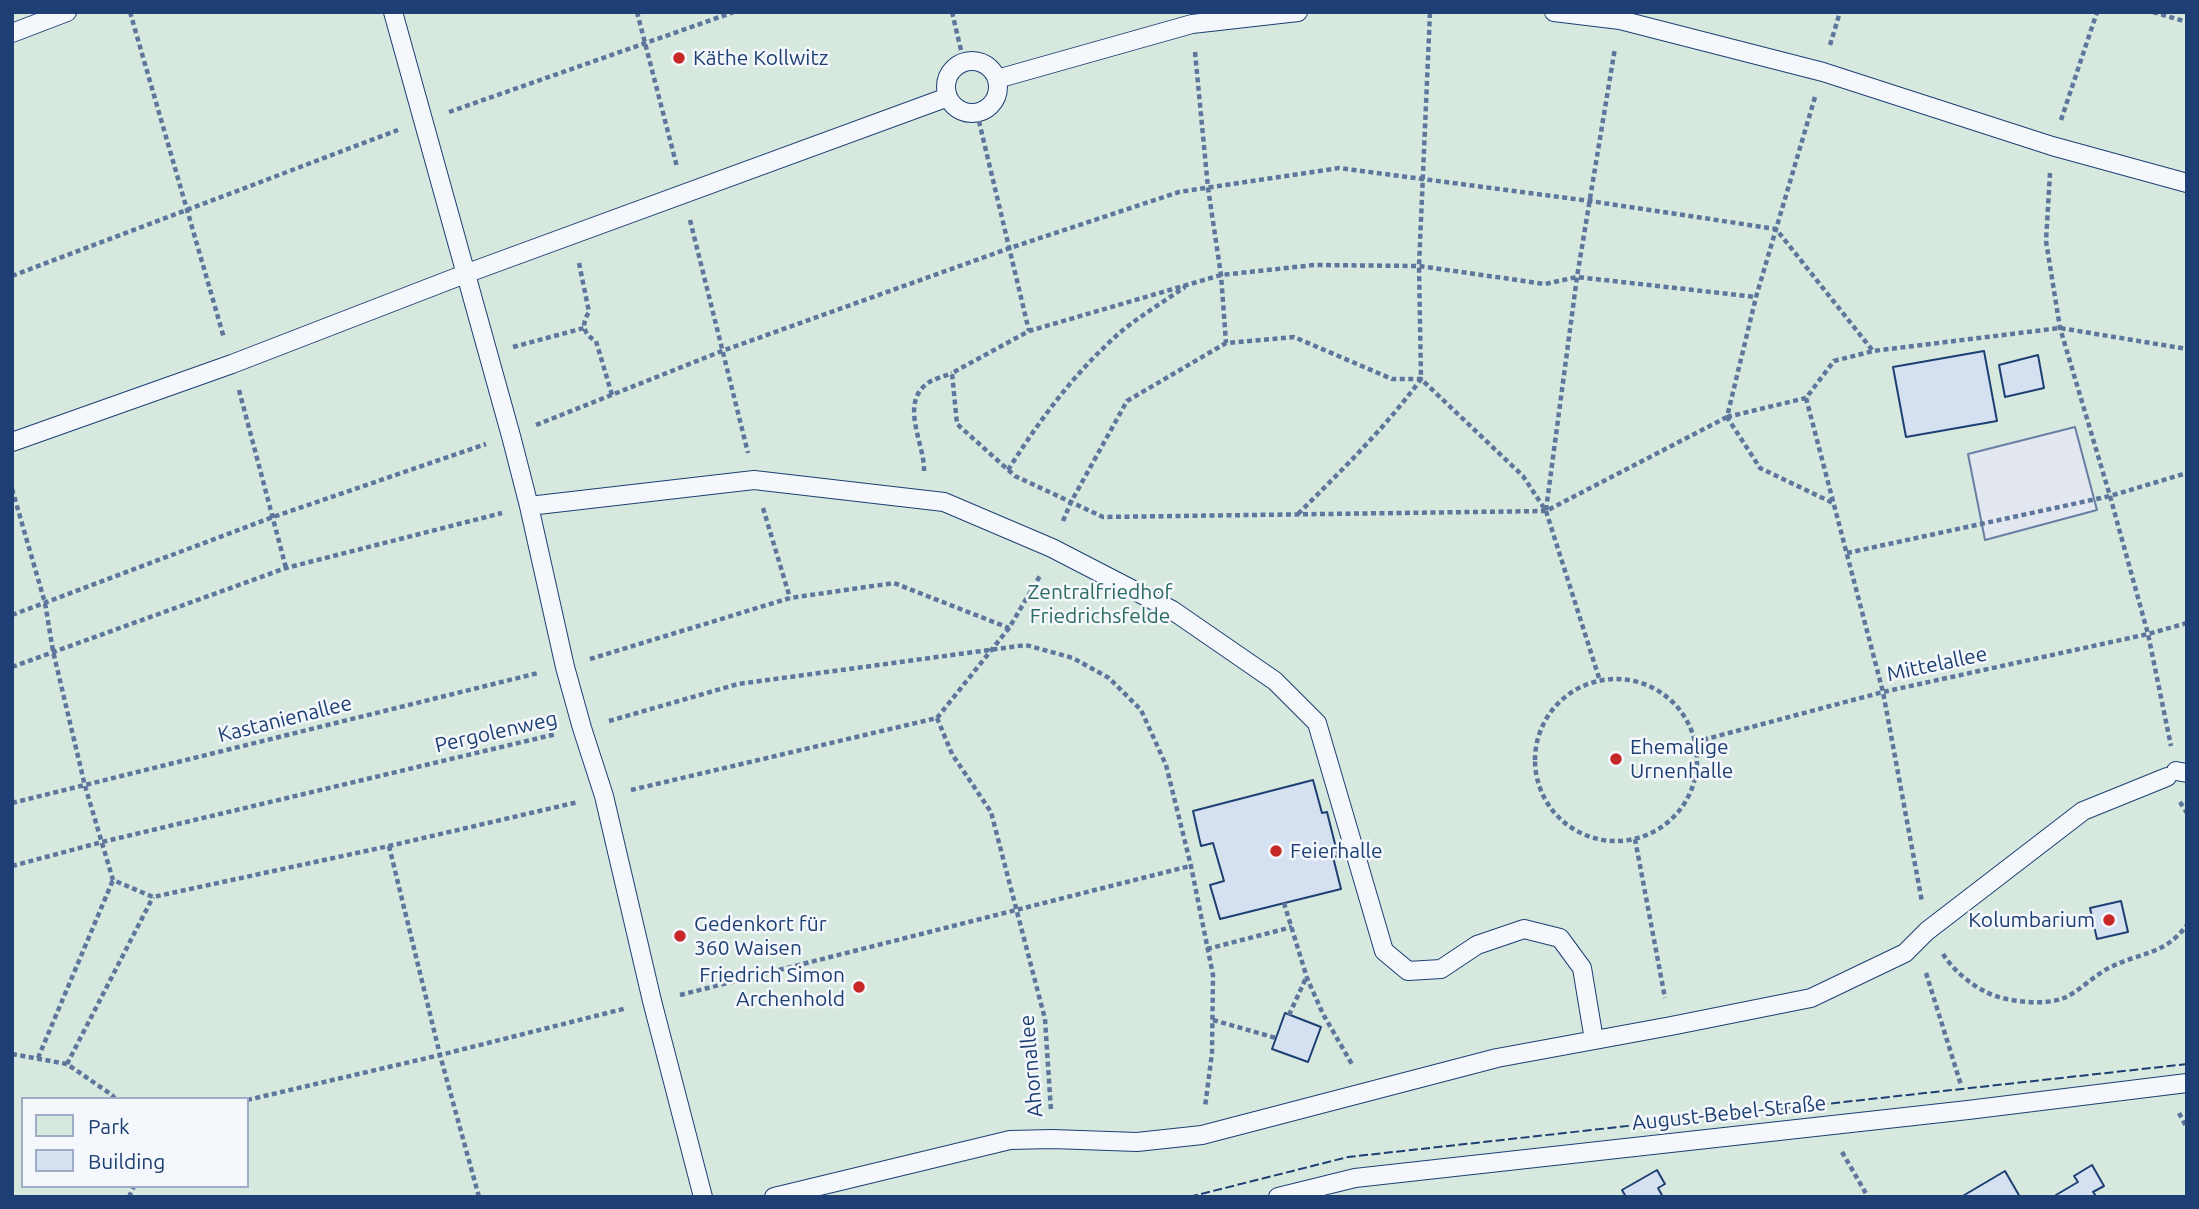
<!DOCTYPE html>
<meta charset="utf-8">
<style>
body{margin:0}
#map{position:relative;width:2199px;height:1209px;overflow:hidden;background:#f4f7fb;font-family:Ubuntu,sans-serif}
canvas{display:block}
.frame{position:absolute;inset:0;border:14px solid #1d3f73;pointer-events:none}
.legend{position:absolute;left:21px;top:1097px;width:228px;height:91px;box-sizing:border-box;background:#f4f7fb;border:2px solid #9eadc5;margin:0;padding:9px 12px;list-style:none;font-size:21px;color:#1d3f73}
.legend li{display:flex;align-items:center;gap:14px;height:35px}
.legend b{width:35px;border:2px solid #9eadc5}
</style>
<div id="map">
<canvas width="2199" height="1209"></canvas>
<div class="frame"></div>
<ul class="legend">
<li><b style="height:19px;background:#d7e8df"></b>Park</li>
<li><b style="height:19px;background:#d5e0f0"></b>Building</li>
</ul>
</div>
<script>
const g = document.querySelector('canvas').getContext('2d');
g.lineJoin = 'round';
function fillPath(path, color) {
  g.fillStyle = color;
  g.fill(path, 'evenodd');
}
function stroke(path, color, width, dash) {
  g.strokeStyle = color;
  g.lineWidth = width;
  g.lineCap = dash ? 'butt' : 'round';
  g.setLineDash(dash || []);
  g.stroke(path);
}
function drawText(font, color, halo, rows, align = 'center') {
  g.font = font + ' Ubuntu,sans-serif';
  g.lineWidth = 5;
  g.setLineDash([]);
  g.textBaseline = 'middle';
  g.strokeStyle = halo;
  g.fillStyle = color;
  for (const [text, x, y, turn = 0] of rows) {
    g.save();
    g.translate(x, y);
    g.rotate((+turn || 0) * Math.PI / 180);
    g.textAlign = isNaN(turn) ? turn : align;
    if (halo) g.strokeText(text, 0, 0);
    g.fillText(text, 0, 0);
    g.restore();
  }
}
const green = new Path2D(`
 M12 12H2187V1197H12ZM23 1099H247V1186H23Z`);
fillPath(green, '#d7e8df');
stroke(green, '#687fa3', 2);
const parking = new Path2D(`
 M2075 427 2097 510 1985 540 1968 454Z`);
fillPath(parking, '#e3e8f0');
stroke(parking, '#687fa3', 2);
const building = new Path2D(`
 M1984 351 1997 421 1906 437 1893 367Z
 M2038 355 2044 388 2005 397 1999 365Z
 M1313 780 1322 813 1327 812 1338 856 1333 857 1341 889 1220 919 1210 885 1224 881 1213 843 1201 846 1193 811Z
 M2121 901 2128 932 2097 939 2090 908Z
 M1285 1013 1321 1027 1308 1062 1272 1049Z
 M2092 1165 2104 1186 2093 1192 2096 1196 2057 1197 2056 1195 2078 1182 2074 1176Z
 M1657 1170 1665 1184 1658 1188 1663 1197H1626L1622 1190Z
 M2005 1171 2020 1197H1961Z`);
fillPath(building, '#d5e0f0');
stroke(building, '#1d3f73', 2);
const service = new Path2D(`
 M393 12 511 436 529 506 565 667 582 728 604 796 652 1001 703 1197
 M1554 12 1620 20 1823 72 2052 146 2187 183
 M12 33 67 12
 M946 87a26 26 0 1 1 52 0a26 26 0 1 1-52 0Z
 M997 79 1192 24 1298 12
 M12 442 232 364 465 274 948 97
 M529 506 754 480 944 502 1052 548 1172 610 1275 681 1317 723 1384 951 1408 971 1441 969 1477 945 1524 929 1560 938 1582 968 1594 1040
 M2176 771 2187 773
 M774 1197 1010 1140 1052 1139 1137 1142 1202 1135 1497 1058 1671 1026 1811 998 1905 953 1927 931 2083 811 2167 777
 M1278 1197 1355 1178 1968 1110 2187 1083`);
stroke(service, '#1d3f73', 20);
stroke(new Path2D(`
 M130 12 224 338
 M637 12 677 167
 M952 12 964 63
 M2153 12 2187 22
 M1830 45 1840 12
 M1195 52 1208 188 1221 275 1226 343
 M1815 97 1756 297 1727 417 1760 468 1833 503
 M449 112 734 12
 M977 113 1029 331
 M2061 120 2097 12
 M2050 173 2046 241 2060 328 2110 496 2148 634 2171 746
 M690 220 748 453
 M579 263 589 312C581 324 583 334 596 341L612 395
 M12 276 398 130
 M513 347 584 328
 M239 390 286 568
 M1806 398 1883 692 1922 902
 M1727 417 1546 511 1103 517 1015 476 957 424 952 373 1029 331 1221 275 1314 265 1419 266 1545 284 1577 277 1756 297
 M1727 417 1806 398 1834 361 1873 351 2060 328 2187 349
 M536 425 722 351 1010 248 1179 192 1339 168 1590 201 1776 229 1873 351
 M1008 470C1039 421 1072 376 1115 337 1136 318 1162 303 1185 287
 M924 471C925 443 897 401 931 381 937 378 945 376 952 373
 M12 489 45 603 53 651 85 786 113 880 153 897 389 846 578 802
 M763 508 790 598
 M1546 510 1577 277 1615 48
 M1298 514C1342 470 1385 428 1421 379L1523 476 1546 511 1600 681
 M1063 521 1071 502 1127 401 1226 343 1294 337 1392 379H1421L1419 266 1430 12
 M1847 553 2110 496 2187 473
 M12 615 273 517 486 444
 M590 659 790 598 894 583 1009 628
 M12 667 286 568 502 513
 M1535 760a81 81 0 1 1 162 0a81 81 0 1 1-162 0Z
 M937 718 952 754 991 812 1045 1019 1051 1111
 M609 721 738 684 1026 645 1073 658 1109 678 1141 710 1166 765 1191 866 1213 975 1212 1053 1205 1107
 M1695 742 1883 692 2148 634 2187 623
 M631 790 937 718 1009 628 1041 574
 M2180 802 2187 813
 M12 803 538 673
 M1635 839 1665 998
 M389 846 440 1055 479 1197
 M12 866 102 842 556 734
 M1284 903 1307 978 1323 1014 1353 1066
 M1207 949 1292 927
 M1943 954C1953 970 1970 984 1986 992 2005 1002 2045 1006 2064 998 2080 991 2093 976 2109 968 2139 952 2164 956 2187 925
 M1926 973 1961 1085
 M680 995 1190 866
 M1289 1015 1306 978
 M1213 1020 1276 1038
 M12 1054 67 1064 112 1095 115 1099
 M38 1058 113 880
 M67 1064 153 897
 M247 1100 440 1055 627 1008
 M2179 1113 2187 1128
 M1842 1152 1868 1197
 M129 1197 134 1186`), '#5e769c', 4.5, [5, 3.5]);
stroke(service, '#f4f7fb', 18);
stroke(new Path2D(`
 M1189 1197 1348 1157 2187 1064`), '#1d3f73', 2, [9, 3.5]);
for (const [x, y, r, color] of [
 [679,58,7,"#c62828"],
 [1616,759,7,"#c62828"],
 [1276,851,7,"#c62828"],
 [2109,920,7,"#c62828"],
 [680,936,7,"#c62828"],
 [859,987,7,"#c62828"]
]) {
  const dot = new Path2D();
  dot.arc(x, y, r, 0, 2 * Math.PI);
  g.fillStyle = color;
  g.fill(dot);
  stroke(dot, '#f4f7fb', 2.5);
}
drawText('21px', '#1d3f73', '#f4f7fb', [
 ["Käthe Kollwitz",693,58],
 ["Ehemalige",1630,747],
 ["Urnenhalle",1630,771],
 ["Feierhalle",1290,851],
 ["Kolumbarium",2095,920,"right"],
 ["Gedenkort für",694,924],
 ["360 Waisen",694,948],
 ["Friedrich Simon",845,975,"right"],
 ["Archenhold",845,999,"right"]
], 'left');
drawText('21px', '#2c6c60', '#f4f7fb', [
 ["Zentralfriedhof",1100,592],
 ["Friedrichsfelde",1100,616]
]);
drawText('21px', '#1d3f73', '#f4f7fb', [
 ["Mittelallee",1937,664,-12],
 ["Kastanienallee",285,719,-14],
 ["Pergolenweg",496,732,-13],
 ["Ahornallee",1031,1066,-95],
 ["August-Bebel-Straße",1729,1113,-6]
]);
</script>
